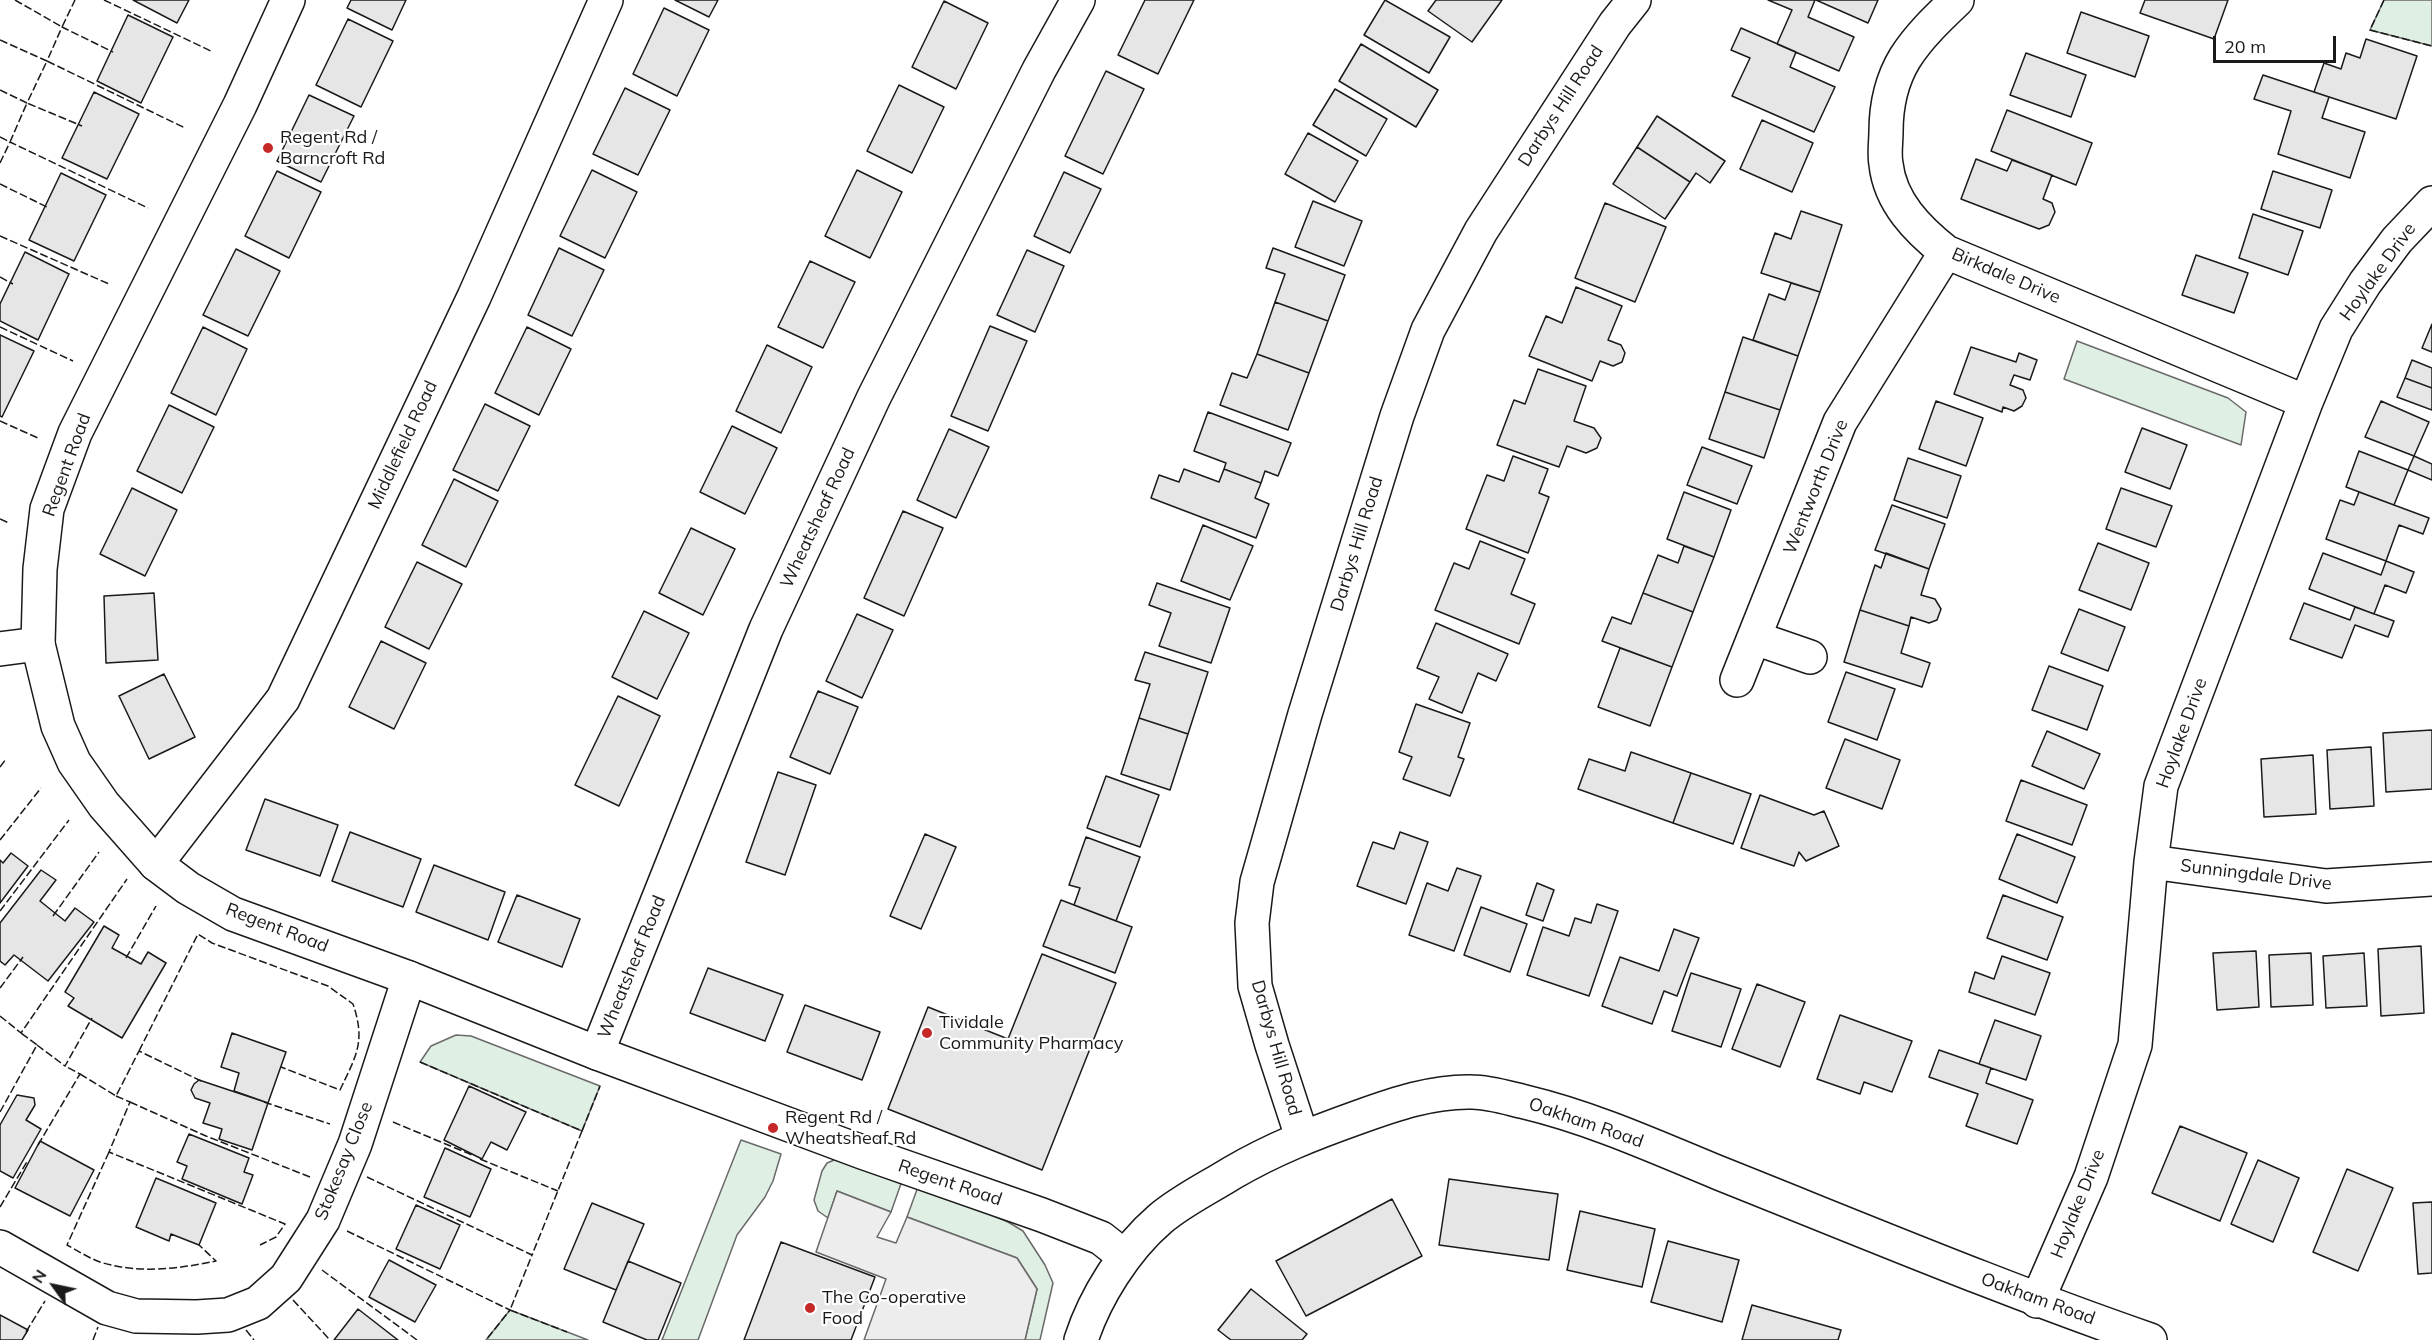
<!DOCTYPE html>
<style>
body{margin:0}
#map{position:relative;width:2432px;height:1340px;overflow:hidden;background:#fff;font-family:Mulish,sans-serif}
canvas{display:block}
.north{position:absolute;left:24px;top:1256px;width:60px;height:60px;-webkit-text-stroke:4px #fff;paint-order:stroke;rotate:303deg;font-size:16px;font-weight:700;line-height:24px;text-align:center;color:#1a1a1a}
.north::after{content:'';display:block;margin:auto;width:21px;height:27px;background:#1a1a1a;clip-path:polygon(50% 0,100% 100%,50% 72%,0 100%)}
.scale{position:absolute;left:2213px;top:36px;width:123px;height:27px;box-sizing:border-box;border:3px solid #1a1a1a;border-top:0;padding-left:8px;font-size:18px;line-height:21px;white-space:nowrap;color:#1a1a1a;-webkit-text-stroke:4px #fff;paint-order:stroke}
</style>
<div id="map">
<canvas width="2432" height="1340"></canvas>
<div class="north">N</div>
<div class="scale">20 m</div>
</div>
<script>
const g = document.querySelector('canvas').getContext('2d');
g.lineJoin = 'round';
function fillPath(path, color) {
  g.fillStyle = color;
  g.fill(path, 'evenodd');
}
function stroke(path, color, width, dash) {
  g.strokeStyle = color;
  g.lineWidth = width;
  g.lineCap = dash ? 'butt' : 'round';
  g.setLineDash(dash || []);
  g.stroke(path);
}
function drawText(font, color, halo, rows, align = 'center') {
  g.font = font + ' Mulish,sans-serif';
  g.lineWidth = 4.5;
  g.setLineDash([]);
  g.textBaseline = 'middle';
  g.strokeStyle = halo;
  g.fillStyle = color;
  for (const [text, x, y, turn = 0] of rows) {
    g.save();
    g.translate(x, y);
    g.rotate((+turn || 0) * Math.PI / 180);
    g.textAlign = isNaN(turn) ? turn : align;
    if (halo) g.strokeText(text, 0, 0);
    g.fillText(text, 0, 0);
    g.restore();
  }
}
const green = new Path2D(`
 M2384 0H2432V46L2370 30Z
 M2077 341 2228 398 2246 412 2241 445 2064 379Z
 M456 1035 471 1036 600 1086 582 1131 420 1062 431 1046Z
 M741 1140 781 1154 773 1181 765 1197 737 1235 698 1340H662Z
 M839 1158 903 1178 891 1212 837 1191 828 1218 818 1211 814 1200 822 1171 827 1163Z
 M919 1184 1008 1222 1023 1231 1045 1265 1053 1283 1040 1340H1025L1037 1289 1017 1258 907 1217Z
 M510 1310 588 1340H486Z`);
fillPath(green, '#e0efe3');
stroke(green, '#6a6a6a', 1.5);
const parking = new Path2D(`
 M837 1191 891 1212 877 1237 896 1243 907 1217 1017 1258 1037 1289 1025 1340H864L886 1279 816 1252Z`);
fillPath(parking, '#ededed');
stroke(parking, '#6a6a6a', 1.5);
const building = new Path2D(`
 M133 0H189L177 23Z
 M351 0H406L392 30 347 8Z
 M675 0H718L709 17Z
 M1145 0H1194L1158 74 1118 55Z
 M1385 0 1450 37 1429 73 1364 35Z
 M1436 0H1502L1472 42 1428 11Z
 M1768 0H1815L1808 17 1854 37 1839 71 1777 44 1792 10Z
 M1816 0H1878L1868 23Z
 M2145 0H2228L2214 39 2140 13Z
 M944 1 988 23 956 89 912 67Z
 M664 8 709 30 677 96 633 74Z
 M2081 12 2149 36 2135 77 2067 53Z
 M128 15 173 37 141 103 97 81Z
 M348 19 393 41 361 107 316 85Z
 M1741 28 1796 52 1790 67 1835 87 1814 132 1732 96 1750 58 1731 50Z
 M2366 39 2417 56 2396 119 2314 92 2324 63 2341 69 2346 53 2360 58Z
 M1361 44 1438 90 1416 127 1339 81Z
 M2026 53 2086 75 2071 117 2010 95Z
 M1106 71 1144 89 1103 174 1065 156Z
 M2263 75 2329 97 2322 118 2365 132 2350 178 2278 154 2291 111 2254 99Z
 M899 85 944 107 912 173 867 151Z
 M625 88 670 110 638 175 593 154Z
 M1335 89 1387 119 1366 156 1313 125Z
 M94 92 139 114 107 179 62 158Z
 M309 95 354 116 321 182 277 161Z
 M2007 110 2092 143 2076 185 1991 151Z
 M1657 116 1725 161 1710 183 1696 173 1690 182 1637 147Z
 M1762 120 1813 143 1792 192 1740 169Z
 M1308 133 1358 161 1335 202 1285 174Z
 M1637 147 1690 182 1665 219 1613 184Z
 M1976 159 2007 171 2012 160 2052 175 2043 199 2052 203 2055 212 2049 225 2039 229 1961 199Z
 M592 170 637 192 605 258 560 236Z
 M857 170 902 192 870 258 825 236Z
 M277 171 321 192 289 258 245 236Z
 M2273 171 2332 190 2320 228 2261 209Z
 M1064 172 1101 189 1070 253 1034 236Z
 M61 173 106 195 74 261 29 240Z
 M1313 201 1362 221 1344 266 1295 247Z
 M1605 203 1666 227 1635 302 1575 278Z
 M1801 211 1842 225 1820 292 1761 273 1775 233 1791 239Z
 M2253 214 2303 231 2288 275 2239 258Z
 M559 248 604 270 572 336 528 315Z
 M1273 248 1345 275 1328 321 1275 302 1285 274 1266 268Z
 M236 249 280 271 248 336 203 315Z
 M1027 250 1064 266 1035 332 997 315Z
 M25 252 69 274 38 340 0 321V304Z
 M2196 255 2248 273 2234 313 2182 295Z
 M810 261 855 282 823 348 778 327Z
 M1791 283 1820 292 1798 356 1753 340 1769 294 1785 300Z
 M1576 287 1622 306 1608 340 1621 345 1625 353 1622 362 1613 366 1600 361 1592 381 1529 356 1546 316 1562 323Z
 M1275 302 1328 321 1309 373 1257 354Z
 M2432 324V352L2422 348Z
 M990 326 1027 341 988 431 951 416Z
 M203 327 247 349 216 415 171 393Z
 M527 327 571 349 539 415 495 393Z
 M0 335 34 351 2 417 0 416Z
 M1743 337 1798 356 1780 410 1725 392Z
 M767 345 812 367 781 433 736 411Z
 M1971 347 2016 362 2019 353 2037 360 2030 380 2014 375 2010 385 2023 390 2026 398 2022 406 2014 411 2003 407 2002 412 1954 394Z
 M1257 354 1309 373 1288 430 1220 405 1232 373 1247 378Z
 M2412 360 2432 368V388L2405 378Z
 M1538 369 1586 386 1574 421 1594 428 1601 438 1597 448 1586 453 1567 446 1559 467 1497 445 1514 400 1525 404Z
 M2405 378 2432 388V410L2397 397Z
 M1725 392 1780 410 1764 458 1709 439Z
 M1936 401 1983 418 1966 466 1919 449Z
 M2381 401 2429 422 2414 456 2365 437Z
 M485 404 530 426 498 491 453 470Z
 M169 405 214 427 182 493 137 471Z
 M1208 412 1291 443 1278 476 1265 471 1261 483 1224 469 1226 463 1194 451Z
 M732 426 777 448 745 514 700 492Z
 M2142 428 2187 445 2170 489 2125 472Z
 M949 429 989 447 956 518 917 500Z
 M1702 447 1752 466 1737 504 1687 485Z
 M2359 451 2408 470 2394 505 2346 487Z
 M1513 456 1548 469 1539 493 1549 497 1528 553 1466 529 1487 475 1504 481Z
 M2414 456 2432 464V480L2408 470Z
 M1908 458 1961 476 1947 518 1894 500Z
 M1184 469 1219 482 1224 469 1261 483 1255 498 1269 504 1256 538 1151 498 1159 475 1179 482Z
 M454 479 498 501 466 567 422 545Z
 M132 488 177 510 145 576 100 554Z
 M2121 488 2172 506 2156 547 2106 529Z
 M1684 492 1731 510 1714 557 1667 539Z
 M2359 492 2429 518 2423 534 2399 525 2386 561 2326 539 2340 500 2354 505Z
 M1892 505 1945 524 1929 569 1875 550Z
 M903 511 943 528 904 616 864 598Z
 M1203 525 1253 546 1230 600 1181 581Z
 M691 528 735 549 703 615 659 593Z
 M1480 541 1525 559 1511 594 1535 604 1519 644 1435 610 1454 563 1469 569Z
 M2098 543 2149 563 2131 610 2079 590Z
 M1684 546 1714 557 1693 612 1643 593 1658 555 1678 563Z
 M1886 553 1929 569 1921 595 1935 599 1941 609 1937 620 1929 623 1911 617 1909 626 1860 610 1875 565 1881 568Z
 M2323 553 2381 575 2386 561 2414 572 2406 593 2385 585 2374 614 2309 589Z
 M417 562 462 584 429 649 385 627Z
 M1157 583 1230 608 1211 663 1159 646 1171 613 1149 605Z
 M154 593 158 660 106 663 104 596Z
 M1643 593 1693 612 1672 667 1602 641 1612 617 1631 624Z
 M2304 603 2350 620 2355 607 2394 621 2388 637 2355 625 2342 658 2290 639Z
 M2079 609 2125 627 2108 671 2061 653Z
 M1860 610 1909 626 1901 653 1930 663 1922 687 1844 662Z
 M644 611 689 633 657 699 612 677Z
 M857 614 893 630 862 698 826 681Z
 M1436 623 1508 654 1496 681 1478 673 1462 713 1429 699 1439 677 1417 668Z
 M381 641 426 663 394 729 349 707Z
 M1620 648 1672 667 1650 726 1598 707Z
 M1145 652 1208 672 1188 734 1139 718 1150 684 1135 680Z
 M2049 666 2103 686 2087 730 2032 710Z
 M1846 672 1895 689 1877 740 1828 722Z
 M164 674 195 737 149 759 119 696Z
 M818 691 858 707 830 774 790 757Z
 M618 696 660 716 619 806 575 785Z
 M1416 704 1470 723 1458 757 1464 759 1450 796 1403 779 1412 757 1399 752Z
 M1139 718 1188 734 1170 790 1121 774Z
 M2432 730V789L2386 792 2383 733Z
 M2047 731 2100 754 2084 789 2032 766Z
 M1845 739 1900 760 1882 809 1826 788Z
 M2371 747 2374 806 2330 809 2327 750Z
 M1631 752 1691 773 1673 823 1578 789 1589 759 1625 771Z
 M2313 755 2316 814 2264 817 2261 759Z
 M778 772 816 785 785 875 746 862Z
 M1691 773 1751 794 1733 844 1673 823Z
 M1106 776 1159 795 1140 847 1087 828Z
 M2021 780 2087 805 2072 845 2006 821Z
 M1760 795 1814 815 1824 811 1839 846 1806 861 1799 852 1794 866 1741 848Z
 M265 799 338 825 320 876 246 850Z
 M350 832 421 859 403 907 332 881Z
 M1400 832 1428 842 1406 904 1357 886 1373 842 1394 849Z
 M925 834 956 847 921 929 890 916Z
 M2017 834 2075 857 2057 903 1999 879Z
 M1086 837 1140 857 1116 921 1074 905 1080 888 1069 885Z
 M11 853 28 866 0 903V860L3 863Z
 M434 865 505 892 488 940 416 912Z
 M1457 868 1481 876 1454 951 1409 935 1427 883 1448 891Z
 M41 870 56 880 40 901 65 921 75 908 94 922 48 981 14 955 5 965 0 961V923Z
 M1537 883 1554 890 1543 921 1526 915Z
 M517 895 580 919 562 967 498 942Z
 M2003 895 2063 917 2047 960 1987 938Z
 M1061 900 1132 927 1115 973 1043 946Z
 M1597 904 1618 911 1589 996 1527 975 1543 927 1569 936 1575 918 1591 923Z
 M1481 907 1527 924 1510 972 1464 955Z
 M104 926 119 935 112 948 141 964 148 952 166 963 122 1038 68 1006 74 998 65 992Z
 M1674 929 1699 938 1677 996 1664 991 1652 1024 1602 1006 1620 957 1659 971Z
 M2421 946 2424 1013 2381 1016 2378 949Z
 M2256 951 2259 1007 2217 1010 2213 953Z
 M2311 953 2313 1005 2271 1007 2269 955Z
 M2364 953 2367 1006 2326 1008 2323 956Z
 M1042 954 1116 983 1042 1170 888 1109 928 1007 1008 1039Z
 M2002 956 2050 973 2035 1015 1969 992 1975 972 1994 979Z
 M708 968 783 995 765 1041 690 1013Z
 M1691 973 1741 989 1721 1047 1672 1031Z
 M1757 984 1805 1002 1780 1067 1732 1049Z
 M805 1005 880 1032 862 1080 787 1052Z
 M1840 1015 1912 1041 1892 1092 1864 1082 1860 1094 1817 1079Z
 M1995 1020 2041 1036 2026 1080 1979 1064Z
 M232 1033 286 1052 268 1103 234 1091 239 1073 221 1067Z
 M1939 1050 1991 1068 1986 1083 2033 1100 2017 1144 1966 1126 1978 1094 1929 1077Z
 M199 1080 268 1103 252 1150 219 1139 222 1129 203 1123 210 1103 195 1098 191 1090 194 1084Z
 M469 1086 526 1112 507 1150 491 1142 482 1159 444 1140Z
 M17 1095 34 1098 35 1105 26 1120 41 1129 13 1178 0 1171V1125Z
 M2180 1126 2247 1153 2220 1221 2152 1193Z
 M189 1134 249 1158 244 1172 253 1175 242 1204 182 1179 187 1166 177 1162Z
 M40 1141 94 1170 70 1216 15 1188Z
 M445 1148 491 1169 470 1217 424 1197Z
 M2258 1160 2299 1178 2273 1242 2231 1224Z
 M2347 1169 2393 1188 2358 1271 2313 1252Z
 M156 1178 216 1203 199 1245 171 1234 169 1241 136 1227Z
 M1449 1179 1558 1194 1549 1260 1439 1245Z
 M1392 1199 1422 1256 1306 1316 1276 1261Z
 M2432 1202V1273L2418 1274 2413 1203Z
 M592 1203 644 1224 616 1290 564 1269Z
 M416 1205 460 1225 440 1269 396 1249Z
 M1580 1211 1655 1229 1642 1287 1567 1270Z
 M1668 1241 1739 1260 1722 1322 1651 1302Z
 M781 1242 875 1277 851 1340H744Z
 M389 1260 436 1285 415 1322 369 1297Z
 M628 1261 681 1283 658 1340H647L603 1322Z
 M1251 1289 1307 1334 1302 1340H1231L1218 1330Z
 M1752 1305 1841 1330 1838 1340H1742Z
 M358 1309 398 1340H334Z
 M0 1315 28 1330 22 1340H0Z`);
fillPath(building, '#e6e6e6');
stroke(building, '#1a1a1a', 1.5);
const minor = new Path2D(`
 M1957 0C1938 18 1919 36 1905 58 1891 81 1886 105 1886 132 1886 142 1884 154 1886 164 1890 202 1918 230 1946 252L2306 402
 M1755 638 1810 657
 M0 649 38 644
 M1737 680 1840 422 1946 252
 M2151 862 2326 886 2432 879
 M156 864 283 699 474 297 606 0
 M597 1053 766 629 874 397 1039 70 1078 0
 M1302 1137 1272 1045 1255 986 1252 923 1257 882 1305 714 1397 416 1428 330 1481 231 1615 24 1634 0
 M0 1247 107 1308 136 1316 197 1317 228 1315 258 1303 286 1278 323 1220 355 1144 409 978
 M2037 1301 2091 1177 2135 1045 2151 862 2161 786 2306 402 2336 329 2365 283 2397 240 2432 203`);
const tertiary = new Path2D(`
 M288 0 240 105 75 433 47 509 40 569 38 644 58 726 74 762 104 805 156 864 188 888 233 914 409 978 597 1053 862 1152 1042 1215 1101 1238 1125 1257
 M1081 1340C1095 1297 1125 1249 1160 1219 1181 1201 1208 1188 1232 1173 1273 1149 1314 1133 1359 1117 1395 1104 1433 1091 1472 1092 1489 1092 1508 1098 1525 1102 1592 1118 1656 1147 1719 1173 1862 1230 2005 1290 2150 1340`);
stroke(minor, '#1a1a1a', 36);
stroke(tertiary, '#1a1a1a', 36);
stroke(minor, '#fff', 33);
stroke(tertiary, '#fff', 33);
stroke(new Path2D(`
 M15 0 62 27 75 0
 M104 0 213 52
 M2384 0 2370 30 2432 46
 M0 40 47 61 62 27 113 52
 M0 90 27 103 47 61 185 128
 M0 137 10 142 27 103 82 126
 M0 163 10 142 148 208
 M0 184 49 208
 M0 236 109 284
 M0 277 13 284
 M0 327 73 361
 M0 421 38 438
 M0 519 9 523
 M0 767 6 759
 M0 840 41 788
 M0 911 69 820
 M53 916 99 852
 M126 958 156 906
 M0 988 23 957
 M0 1016 21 1033 127 879
 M37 1045 65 1066 92 1018
 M139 1051 198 934 212 943 328 986 353 1004C366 1042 356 1056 340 1090L281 1067
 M420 1062 582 1131 532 1255
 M80 1074 116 1096 139 1051 201 1081
 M116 1096 130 1102 109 1152 285 1224 276 1237 260 1245
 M130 1102 206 1136 310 1177
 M264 1102 330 1124
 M0 1112 37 1045 21 1033
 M393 1122 472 1155
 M582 1131 600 1086
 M38 1145 80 1074 65 1066
 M109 1152 67 1245C78 1251 89 1258 100 1262 138 1274 178 1269 216 1261L199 1245
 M480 1159 558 1191
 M367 1177 532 1255 510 1310 567 1332
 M0 1207 28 1160
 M347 1231 510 1310 486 1340
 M322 1270 417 1340
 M293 1300 330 1340
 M246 1330 254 1340
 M26 1332 45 1301
 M93 1340 98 1327`), '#1a1a1a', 1.5, [8, 3]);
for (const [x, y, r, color] of [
 [268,148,6,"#c62828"],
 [927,1033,6,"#c62828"],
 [773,1128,6,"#c62828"],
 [810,1308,6,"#c62828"]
]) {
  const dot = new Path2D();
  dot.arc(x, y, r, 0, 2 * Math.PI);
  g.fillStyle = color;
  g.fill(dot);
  stroke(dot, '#fff', 2);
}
drawText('18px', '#1a1a1a', '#fff', [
 ["Darbys Hill Road",1561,106,-57],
 ["Hoylake Drive",2378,272,-54],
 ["Birkdale Drive",2006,276,23],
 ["Middlefield Road",403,445,-65],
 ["Regent Road",67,465,-70],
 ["Wentworth Drive",1816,487,-68],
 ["Wheatsheaf Road",818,518,-65],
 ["Darbys Hill Road",1357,544,-73],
 ["Hoylake Drive",2182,733,-70],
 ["Sunningdale Drive",2256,875,7],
 ["Regent Road",277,928,21],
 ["Wheatsheaf Road",632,967,-68],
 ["Darbys Hill Road",1276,1048,74],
 ["Oakham Road",1586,1123,19],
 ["Stokesay Close",344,1161,-68],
 ["Regent Road",950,1183,19],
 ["Hoylake Drive",2078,1204,-68],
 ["Oakham Road",2038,1299,20]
]);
drawText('18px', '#1a1a1a', '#fff', [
 ["Regent Rd /",280,138],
 ["Barncroft Rd",280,159],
 ["Tividale",939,1023],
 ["Community Pharmacy",939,1044],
 ["Regent Rd /",785,1118],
 ["Wheatsheaf Rd",785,1139],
 ["The Co-operative",822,1298],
 ["Food",822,1319]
], 'left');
</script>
